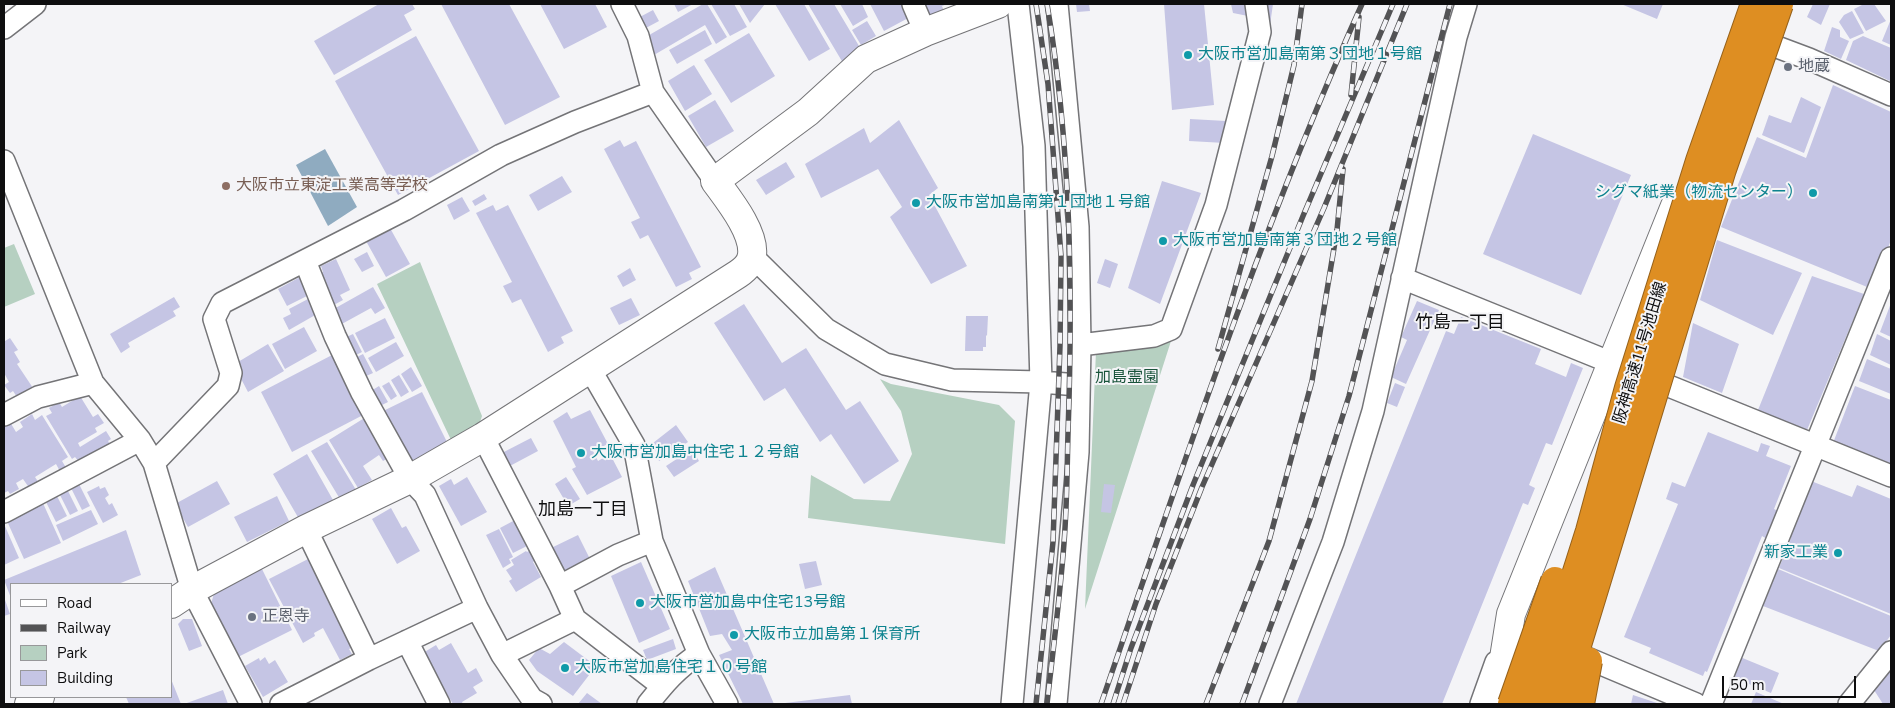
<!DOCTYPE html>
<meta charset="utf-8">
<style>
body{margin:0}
#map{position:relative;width:1895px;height:708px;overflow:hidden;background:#f4f4f7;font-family:"Nunito Sans",sans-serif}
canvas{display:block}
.frame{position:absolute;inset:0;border:5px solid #0e0e0f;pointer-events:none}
.legend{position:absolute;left:10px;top:583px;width:162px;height:115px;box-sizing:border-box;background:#f4f4f7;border:1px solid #98989a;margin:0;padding:6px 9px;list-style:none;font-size:15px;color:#0e0e0f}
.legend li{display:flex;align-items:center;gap:10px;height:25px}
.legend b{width:25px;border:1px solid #98989a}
.scale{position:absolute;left:1722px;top:676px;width:134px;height:22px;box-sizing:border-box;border:2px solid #0e0e0f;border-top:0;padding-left:6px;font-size:15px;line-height:18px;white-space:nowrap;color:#0e0e0f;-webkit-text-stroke:4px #f4f4f7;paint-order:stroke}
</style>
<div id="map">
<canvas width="1895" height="708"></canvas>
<div class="frame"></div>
<ul class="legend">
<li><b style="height:6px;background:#fff"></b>Road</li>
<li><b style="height:6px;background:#535355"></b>Railway</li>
<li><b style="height:14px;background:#b6d0c1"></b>Park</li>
<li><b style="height:14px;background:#c5c5e4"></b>Building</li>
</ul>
<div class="scale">50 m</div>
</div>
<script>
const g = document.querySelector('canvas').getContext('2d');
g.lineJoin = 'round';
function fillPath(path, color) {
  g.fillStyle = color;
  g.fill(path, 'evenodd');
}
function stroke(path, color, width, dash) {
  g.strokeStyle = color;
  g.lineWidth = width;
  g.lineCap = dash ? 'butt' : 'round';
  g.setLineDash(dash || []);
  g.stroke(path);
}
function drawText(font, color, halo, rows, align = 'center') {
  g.font = font + ' "Nunito Sans","Noto Sans JP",sans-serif';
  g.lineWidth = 4;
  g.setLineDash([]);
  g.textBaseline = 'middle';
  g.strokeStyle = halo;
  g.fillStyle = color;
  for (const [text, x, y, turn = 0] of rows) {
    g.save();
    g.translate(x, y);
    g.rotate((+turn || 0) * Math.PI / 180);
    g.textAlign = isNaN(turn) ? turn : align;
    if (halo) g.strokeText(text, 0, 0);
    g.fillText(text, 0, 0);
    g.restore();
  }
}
fillPath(new Path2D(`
 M14 244 35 294 4 307V248Z
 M420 262 482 416 478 428 452 442 377 284Z
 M1171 341 1085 609 1096 351Z
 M880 379 891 384 999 405 1015 421 1005 544 808 518 811 475 854 499 890 501 912 454 901 411Z`), '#b6d0c1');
fillPath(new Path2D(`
 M325 149 357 207 328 226 296 165Z`), '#8fabc0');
fillPath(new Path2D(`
 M379 4H412L415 9 404 15 412 30 334 75 314 41Z
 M441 4H509L560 97 505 125Z
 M540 4H595L607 27 564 49Z
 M674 4H693L678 12Z
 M703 4H707L727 37 716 44 705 25 654 55 644 38Z
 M711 4H734L747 27 730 36Z
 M739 4H765L750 23Z
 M775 4H804L830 49 809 61Z
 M808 4H834L862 51 843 63Z
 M840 4H862L868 17 853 26Z
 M870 4H906L912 16 884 31Z
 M924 4H947L942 6 944 11 930 17Z
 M1076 4H1089L1090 11 1077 12Z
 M1164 4H1204L1214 105 1172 110Z
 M1231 4H1246L1248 16 1233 13Z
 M1260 4H1273L1270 25 1262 23Z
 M1621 4H1663L1657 19Z
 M1813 4H1830L1821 25 1807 17Z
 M1864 4H1874L1886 21 1866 31 1854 9Z
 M653 10 659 21 644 29 638 18Z
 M1852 11 1864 33 1850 39 1839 22 1844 15Z
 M1891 19V45L1882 41Z
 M867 21 876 36 861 45 852 30Z
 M1832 27 1840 30V37L1849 41 1841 59 1824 51Z
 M705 30 712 44 677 64 669 50Z
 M749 33 775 76 731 103 704 60Z
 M416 36 479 151 398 195 335 81Z
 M1863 36 1891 48 1890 81 1846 60 1853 41Z
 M694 65 712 94 685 111 668 81Z
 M1833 85 1891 112V240L1872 289 1721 227 1757 137 1806 158Z
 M1801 97 1821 107 1804 153 1762 135 1769 115 1791 123Z
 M715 100 734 131 706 147 688 116Z
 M1190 119 1226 121 1225 143 1189 141Z
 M899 120 938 188 929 195 967 266 931 284 890 217 902 207 878 169 821 198 805 164 864 128 870 143Z
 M1533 134 1631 175 1581 295 1483 254Z
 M620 140 624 147 636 141 701 267 689 273 692 279 676 287 648 235 640 239 631 222 640 218 604 149Z
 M786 162 795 177 766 195 756 180Z
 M562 176 572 192 538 211 529 195Z
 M1162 181 1201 193 1160 304 1128 288Z
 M484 194 487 199 475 206 472 201Z
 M462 197 470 211 454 220 447 205Z
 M493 205 496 211 508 205 573 331 561 337 564 343 548 352 521 299 512 303 503 286 512 282 476 213Z
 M390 228 410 264 386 277 366 241Z
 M1717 240 1802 273 1773 335 1700 300Z
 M367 252 374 266 362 272 354 259Z
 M336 259 350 290 340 295 343 300 332 306 317 275 323 272 321 266Z
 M1105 259 1118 264 1110 288 1097 283Z
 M630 268 636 280 623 287 617 276Z
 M302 276 311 294 287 306 278 289Z
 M1812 276 1864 294 1807 430 1758 410Z
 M373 287 385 308 375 314 371 308 340 325 332 310Z
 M174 297 180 307 173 311 176 316 128 343 130 347 121 353 110 334Z
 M631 298 640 315 619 325 610 308Z
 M308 299 317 314 289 330 283 318 291 314 289 309Z
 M1417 301 1439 310 1406 384 1391 377 1407 340 1401 337Z
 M1891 303V337L1880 332Z
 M744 304 782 363 806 348 846 410 860 401 899 461 864 484 831 434 820 442 785 388 764 401 714 323Z
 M966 316H988L987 336 986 335V347H983V351H965Z
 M1461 317 1541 349 1535 364 1566 377 1571 363 1583 368 1552 445 1546 443 1529 485 1535 488 1528 505 1523 503 1442 704H1296L1446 331 1454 334Z
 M385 318 395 338 365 353 355 333Z
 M1693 323 1739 344 1722 393 1683 377Z
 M304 327 317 351 285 369 272 344Z
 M353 334 362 352 350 358 340 340Z
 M1877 334 1891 341V365L1870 355Z
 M10 338 18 350 14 352 20 362 17 364 33 388 17 397 13 391 10 393 4 385 9 382 4 373V339L5 341Z
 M396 342 404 356 376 372 368 358Z
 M268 344 284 371 248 392 238 373V362Z
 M334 354 365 414 292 452 261 392Z
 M363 354 373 373 364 377 351 360Z
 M1867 359 1891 369V394L1859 381Z
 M411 367 422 386 412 392 401 374Z
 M399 375 409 392 401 397 391 380Z
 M389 382 397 396 391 400 382 386Z
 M1395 383 1405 387 1397 407 1387 403Z
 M379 386 388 402 376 408 371 391Z
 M1855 386 1891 400V467L1833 443Z
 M422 392 448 444 408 464 379 413Z
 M80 396 93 417 98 414 104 423 95 428 97 432 78 443 80 447 106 431 111 439 108 441 113 449 79 462 75 457 72 459 46 416 52 413 49 408 59 402 62 407Z
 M590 410 608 444 593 451 598 461 610 454 622 477 587 495 572 469 576 467 553 421 567 412 571 419Z
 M32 414 35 420 42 415 68 457 62 461 68 471 62 475 56 464 35 477 39 483 30 489 23 479 16 483 19 489 10 494 8 491 4 493V426L10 422 16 432 23 427 20 422Z
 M366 417 390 457 383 461 379 455 363 466 372 480 358 488 329 440Z
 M676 425 688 442 659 461 653 443Z
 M1708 432 1758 452 1761 443 1770 446 1766 456 1791 466 1774 509 1778 511 1767 539 1762 536 1707 672 1705 671 1703 676 1649 653 1651 648 1624 637 1678 504 1666 499 1672 482 1685 487Z
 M531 438 538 451 508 467 500 454Z
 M327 442 356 490 340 499 311 451Z
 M692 449 699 461 674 477 666 466Z
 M307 454 333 500 299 519 273 474Z
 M467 477 487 512 461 526 439 486 451 479 454 485Z
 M566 477 580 499 568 506 555 484Z
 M217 481 230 504 188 527 175 504Z
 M1811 481 1852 497 1857 485 1891 499V614L1779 568 1791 538 1788 537Z
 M78 482 90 506 82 510 70 486Z
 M1104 484 1115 485 1111 513 1101 512Z
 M99 486 100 489 105 487 109 495 105 498 109 505 112 503 118 515 103 523 87 492Z
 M67 489 78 511 70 515 59 493Z
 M56 494 67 516 56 522 45 500Z
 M277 496 289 521 247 542 234 517Z
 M42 501 61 543 24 559 7 521Z
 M391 508 402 528 406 526 420 551 397 564 372 519Z
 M91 510 98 524 63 541 56 525Z
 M515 520 529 545 513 553 500 528Z
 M4 524 19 558 4 565Z
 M499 529 513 557 509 559 511 563 503 568 486 535Z
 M126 530 141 575 118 584H11V598L4 580Z
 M578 535 592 563 563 578 549 549Z
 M531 550 536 560 533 562 541 577 516 592 509 581 512 579 506 570 514 565 511 560 526 551 527 552Z
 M310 558 355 646 349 649 352 654 340 660 323 628 314 633 315 636 303 643 269 579Z
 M816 561 822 585 805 589 799 564Z
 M641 562 670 629 639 643 611 576Z
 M261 567 292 630 238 657 211 604 215 590Z
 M715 567 774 704H743L719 655 732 650 722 634 710 636 688 581Z
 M1778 569 1891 616V635L1879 651 1763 606Z
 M4 597 10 614 4 616Z
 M183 619H192L202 646 189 651 178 624Z
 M673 639 676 649 647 660 643 650Z
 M564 642 596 666 573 696 537 671 529 660 539 648 550 654Z
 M451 643 468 673 476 668 483 681 473 687 477 693 462 702 463 704H453L423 653 436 645 439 650Z
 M265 657 269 664 275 660 288 682 263 697 245 666 259 658 260 661Z
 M1740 657 1779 673 1771 693 1732 677Z
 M1891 668V704H1883L1874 690Z
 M171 679 181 704H129L126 697H171Z
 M223 690 228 704H184Z
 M1756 692 1784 704H1751Z
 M587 693 602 704H578Z
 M850 695 852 704H785V703Z
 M1633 695 1660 704H1631Z`), '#c5c5e4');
const minor = new Path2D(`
 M622 4 638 36 653 92 715 181
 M913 4 925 32
 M4 28 35 4
 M1753 38 1809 59 1891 95
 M4 161 93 383 140 440 154 463 192 590 251 704
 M752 256 826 329 885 364 952 380 1041 382 1078 385
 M305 261 335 336 362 393 410 479 425 495 477 608 502 655 532 699 541 704
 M1402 278 1891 476
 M1080 345 1154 336 1171 329 1216 205 1260 32 1256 4
 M590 369 634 445 652 541 699 654 727 704
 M4 415 38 397 93 383
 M483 437 560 586 575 619 662 686
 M154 463 228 386 231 373 214 319 222 303 404 210 501 155 575 122 653 92
 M4 512 140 440
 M306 529 369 659
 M560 586 618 555 652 541
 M407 641 439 704
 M1575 653 1696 704
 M502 655 575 619
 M281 704 369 659 477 608
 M648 704C663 685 678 667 699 654
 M1012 704 1041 382 1034 146 1018 4
 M1056 704 1078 452 1080 345 1078 227 1057 4
 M1270 704 1333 542 1373 411 1456 37 1466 4
 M1481 704 1496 662
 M1711 704 1891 258
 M1849 704 1891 652`);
const tertiary = new Path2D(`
 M171 604 192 590 306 529 410 479 483 437 738 274C744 270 751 264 752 255 755 232 728 199 715 181L808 112 866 59 925 32 998 4
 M29 704 40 697
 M1499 704 1501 677 1511 614 1675 206`);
stroke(minor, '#747477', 24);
stroke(tertiary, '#747477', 30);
stroke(minor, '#fff', 21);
stroke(tertiary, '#fff', 28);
const rail = new Path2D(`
 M1036 4 1048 84 1061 256 1060 346 1053 542 1036 704
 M1047 4C1071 146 1073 290 1068 433 1067 470 1067 506 1064 543 1060 597 1053 650 1047 704
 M1351 95 1359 17
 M1218 349 1272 156 1294 65 1302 4
 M1101 704C1182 469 1260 231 1362 4
 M1113 704 1131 648 1193 485 1303 216 1393 4
 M1123 704 1156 604 1202 487 1324 208 1407 4
 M1206 704 1269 541 1312 381 1337 230 1343 169
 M1242 704 1310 519 1349 396 1450 4`);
stroke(rail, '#535355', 5.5);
stroke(rail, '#f4f4f7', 4, [11]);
const motorwayBridge = new Path2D(`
 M1512 704 1555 581
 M1535 704 1590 531 1629 388 1700 161 1755 4
 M1559 704 1722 169 1779 4
 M1580 704 1588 661`);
stroke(motorwayBridge, '#95611b', 30, []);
stroke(motorwayBridge, '#de8e22', 28);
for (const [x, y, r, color] of [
 [1188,55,5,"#0f9aa8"],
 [1788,67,5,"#6b7280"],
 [226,186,5,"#8d6e63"],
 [1813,193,5,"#0f9aa8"],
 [916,203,5,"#0f9aa8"],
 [1163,241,5,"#0f9aa8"],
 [581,453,5,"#0f9aa8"],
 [1838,553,5,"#0f9aa8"],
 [640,603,5,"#0f9aa8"],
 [252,617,5,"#6b7280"],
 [734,635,5,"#0f9aa8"],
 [565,668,5,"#0f9aa8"]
]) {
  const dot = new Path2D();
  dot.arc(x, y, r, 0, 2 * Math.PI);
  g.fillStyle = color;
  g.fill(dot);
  stroke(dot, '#f4f4f7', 2);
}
drawText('16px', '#0d838f', '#f4f4f7', [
 ["大阪市営加島南第３団地１号館",1198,55],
 ["シグマ紙業（物流センター）",1803,193,"right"],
 ["大阪市営加島南第１団地１号館",926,203],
 ["大阪市営加島南第３団地２号館",1173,241],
 ["大阪市営加島中住宅１２号館",591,453],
 ["新家工業",1828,553,"right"],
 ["大阪市営加島中住宅13号館",650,603],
 ["大阪市立加島第１保育所",744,635],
 ["大阪市営加島住宅１０号館",575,668]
], 'left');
drawText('16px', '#5b616d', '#f4f4f7', [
 ["地蔵",1798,67],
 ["正恩寺",262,617]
], 'left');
drawText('16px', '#785e54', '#f4f4f7', [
 ["大阪市立東淀工業高等学校",236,186]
], 'left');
drawText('16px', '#0e0e0f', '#f4f4f7', [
 ["阪神高速11号池田線",1641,353,-73]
]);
drawText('16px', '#19543b', '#f4f4f7', [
 ["加島霊園",1127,378]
]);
drawText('18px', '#0e0e0f', '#f4f4f7', [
 ["竹島一丁目",1460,324],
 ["加島一丁目",583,511]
]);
</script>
